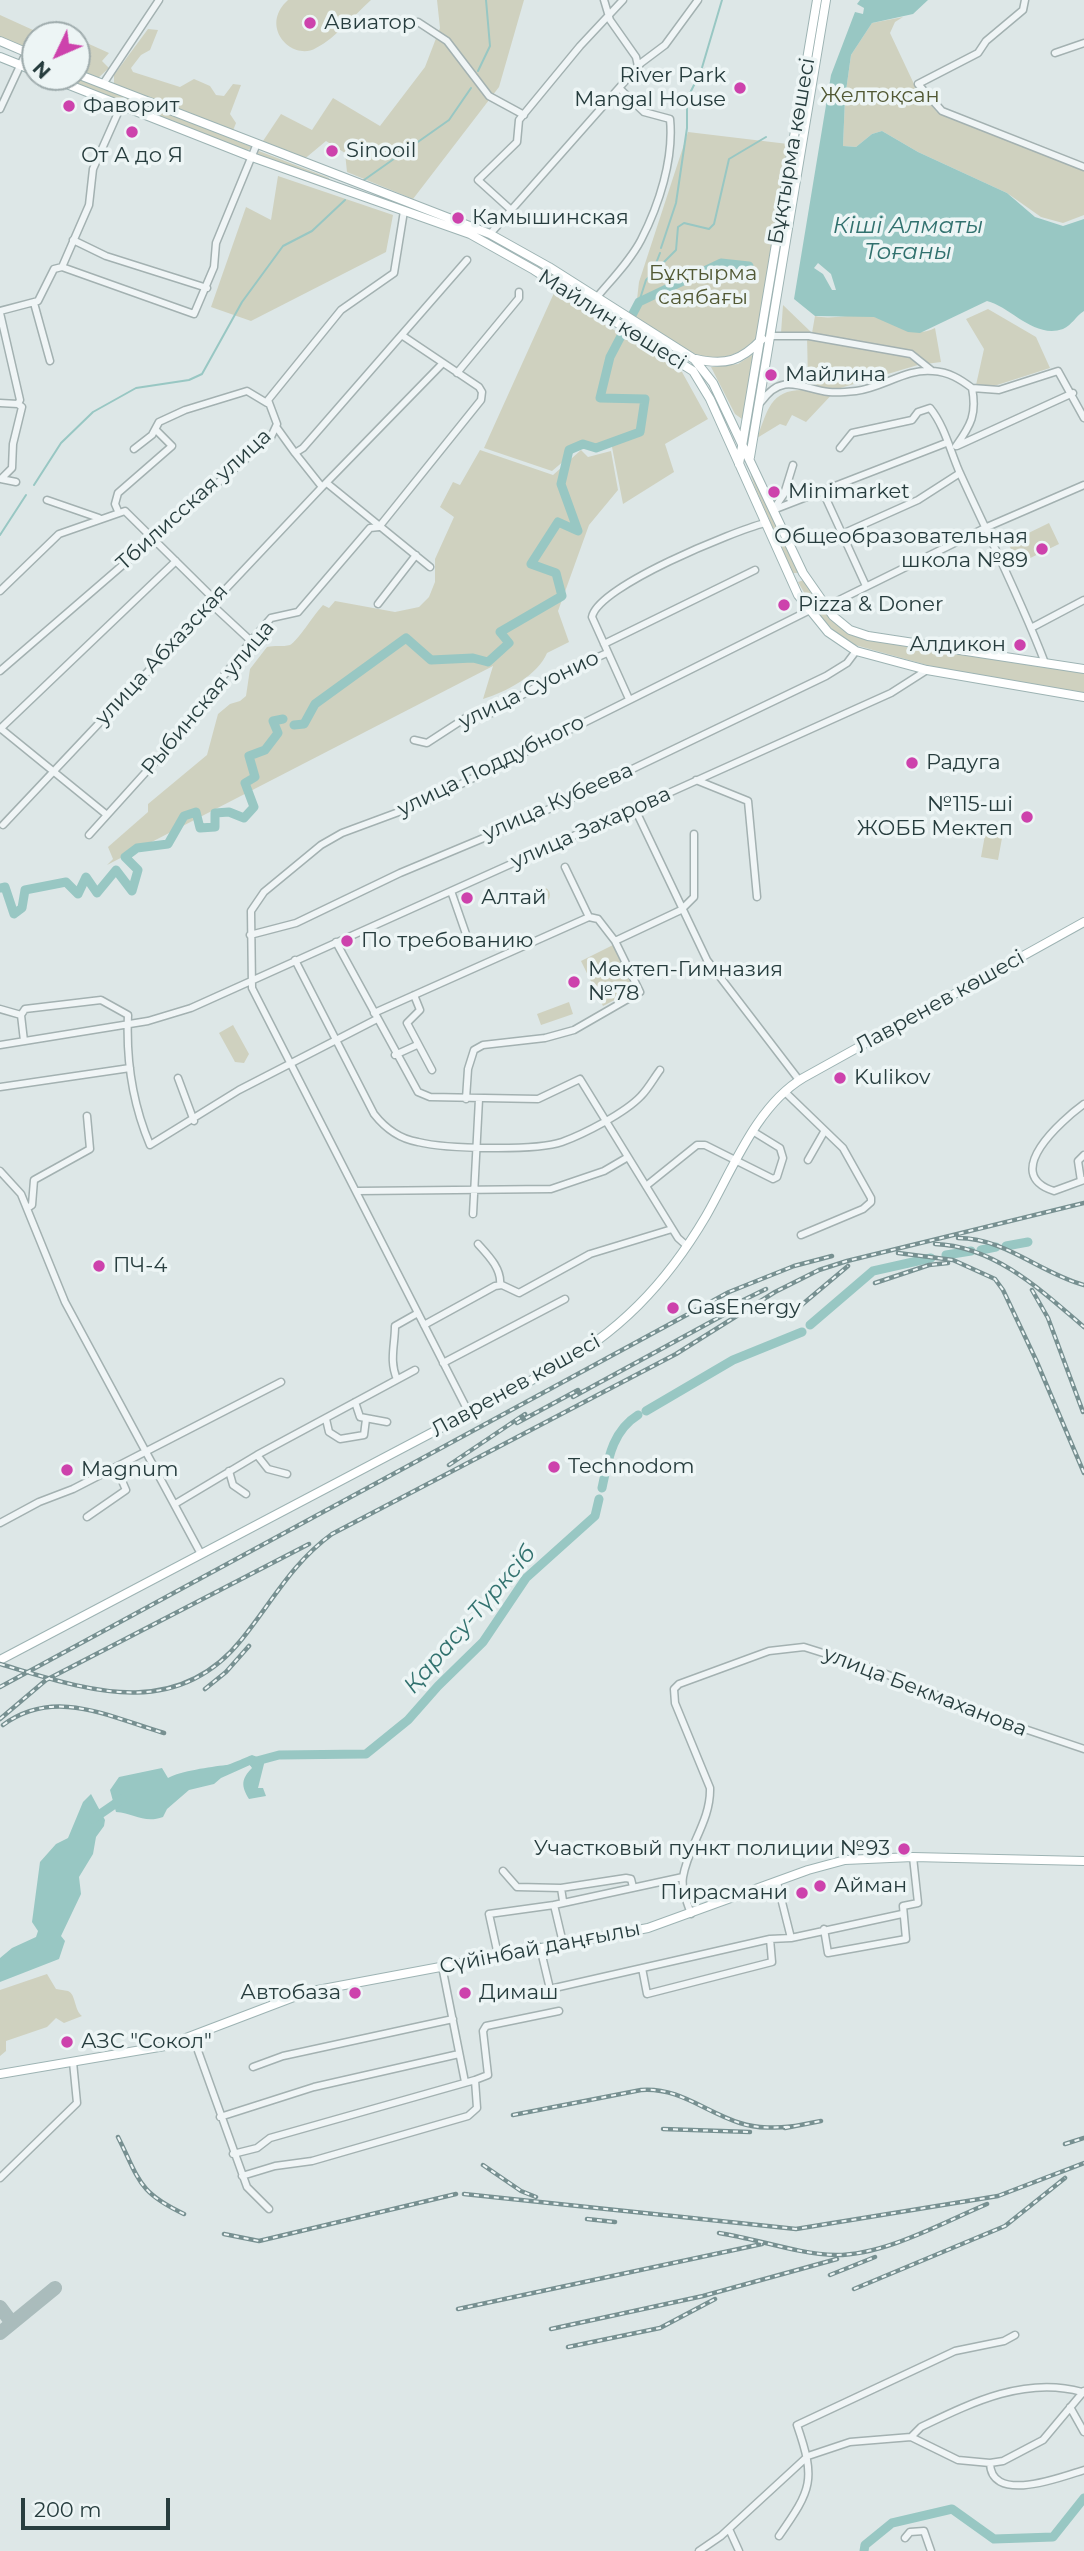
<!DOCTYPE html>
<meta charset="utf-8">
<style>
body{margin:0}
#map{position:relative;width:1084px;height:2551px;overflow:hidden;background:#dde7e7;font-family:Montserrat,sans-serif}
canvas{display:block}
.north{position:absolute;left:21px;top:21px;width:70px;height:70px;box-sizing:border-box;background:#edf5f5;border:2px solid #9eabac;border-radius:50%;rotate:226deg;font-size:19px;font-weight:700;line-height:28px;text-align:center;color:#273d3e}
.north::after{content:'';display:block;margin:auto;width:24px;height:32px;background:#cd42ac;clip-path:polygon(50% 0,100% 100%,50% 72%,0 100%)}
.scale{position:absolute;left:21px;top:2498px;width:149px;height:32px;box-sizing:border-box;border:4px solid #273d3e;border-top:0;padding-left:9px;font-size:21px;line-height:24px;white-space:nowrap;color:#273d3e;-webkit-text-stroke:5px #edf5f5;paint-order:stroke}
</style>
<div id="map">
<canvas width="1084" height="2551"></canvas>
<div class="north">N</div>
<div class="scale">200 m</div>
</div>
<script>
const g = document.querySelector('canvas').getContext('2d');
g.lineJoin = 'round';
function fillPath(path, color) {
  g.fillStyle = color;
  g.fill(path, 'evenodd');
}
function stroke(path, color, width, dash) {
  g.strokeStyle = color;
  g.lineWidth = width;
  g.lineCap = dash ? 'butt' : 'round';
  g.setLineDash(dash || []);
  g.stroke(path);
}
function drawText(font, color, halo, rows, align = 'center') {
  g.font = font + ' Montserrat,sans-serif';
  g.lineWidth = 7;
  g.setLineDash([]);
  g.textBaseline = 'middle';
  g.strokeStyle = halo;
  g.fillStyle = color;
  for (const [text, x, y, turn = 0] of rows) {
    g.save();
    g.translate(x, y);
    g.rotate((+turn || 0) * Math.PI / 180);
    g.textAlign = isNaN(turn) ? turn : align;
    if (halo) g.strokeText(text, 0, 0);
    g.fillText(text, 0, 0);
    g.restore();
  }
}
fillPath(new Path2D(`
 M288 0H371C354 15 336 38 316 48 293 62 258 27 288 0Z
 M437 0H524L499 87 413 199 347 172 345 153 326 141 302 161 261 144 281 114 312 130 333 98 380 126 425 67 440 28Z
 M0 15 44 35H35V53L0 38Z
 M903 17 895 22 890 33 914 84 937 112 1084 171V215L1063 223 1041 217 1007 193 918 152 882 131 872 134 856 147 843 146 845 98 851 55 872 23Z
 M148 29 158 30 150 50 141 55 131 68 133 72 180 87 194 79 210 86 216 95 224 96 233 84 241 85 230 114 236 123 232 133 114 85V75Z
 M89 44 109 53 102 61 109 68 97 79 77 71V50L84 53Z
 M54 77H77L252 147 247 151Z
 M688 132 788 144 756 340C710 380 676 343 635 317L639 282Z
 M259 151 329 178V180L259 157 257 154Z
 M278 176 393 215 386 252 251 321 211 307 246 207 271 220Z
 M537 264 618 313 616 317 538 268Z
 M554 293 682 372 708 419 665 444 674 472 623 504 612 447 578 449 552 471 484 448Z
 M783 305 812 333 815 316C832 320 848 314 865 315 889 317 910 341 935 328L941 362 918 365 837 389 806 422 792 415 786 426 780 424 757 438C768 410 770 389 805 390L808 381 807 336 781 333Z
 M988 309 1036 337 1050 368 994 386 976 385 984 349 966 319Z
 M755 353 742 419 735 414 711 367 738 364Z
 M480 450 553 475 581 450 588 457 611 451 618 490 589 525 558 611 569 642 547 653C538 675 506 692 483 699L493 666 107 865 113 859 108 847 148 812V804L207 755 218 714 230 704 240 701 246 696 250 669 267 647C274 645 283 647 290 645 298 641 314 614 323 605L329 608 335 601 395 612 419 607 429 597 435 582V559L454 517 440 507 453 482 460 485Z
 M754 475 799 570 798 573H793L790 567 755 487 751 476Z
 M1049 523 1059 544 1018 564 1008 543Z
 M804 580 822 608 840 625 944 651 1084 673V693L963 675 855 645 834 631 813 608 798 582Z
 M987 824 1004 827 998 860 981 857Z
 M534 895a8 8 0 1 1 16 0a8 8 0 1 1-16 0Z
 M613 945 634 990 603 1006 581 961Z
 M569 1002 573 1014 541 1025 537 1014Z
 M233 1025 249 1054 244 1063 235 1062 219 1033Z
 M47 1974 56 1989C60 1990 64 1990 68 1991 76 1994 74 2010 82 2016L64 2023 56 2018 47 2027 6 2041V2051L0 2056V1990Z`), '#cfd1bf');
fillPath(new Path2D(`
 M860 0H928L913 14 872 23 851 55 845 98 843 146 856 147 872 134 882 131 918 152 1007 193 1035 217 1063 226 1084 219V311C1076 316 1072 325 1063 329 1034 339 1011 307 987 301L920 333 908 332 874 317 815 316 794 299 831 75 855 12 863 14 864 8 857 4ZM818 263 831 274 836 290H832L823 274 814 268Z
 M252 1755 265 1760 258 1788H263L266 1796 249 1799C241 1786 241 1779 252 1768L250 1765 221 1778 214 1784 189 1790 167 1809 163 1817C144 1824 134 1813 116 1812L110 1790 119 1777 162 1768 168 1778C181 1771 210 1767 226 1765 230 1765 246 1757 252 1755Z
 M91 1794 105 1820 104 1826 96 1837 93 1854 79 1877 81 1894 61 1936 65 1941 59 1959 0 1982V1958L12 1948 36 1937 38 1931 32 1922 40 1862 56 1844 68 1838 83 1802Z`), '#98c7c3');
stroke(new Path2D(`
 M478 71 490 46 486 0
 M364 180 449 120 471 88
 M661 248 676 203 687 128V99L701 71 722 0
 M653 271 660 253
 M639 302 646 280 676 250 678 227 684 223 709 229 714 224 729 159 766 137
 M34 485 61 443 93 412 136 388 189 380 202 374 242 302 283 246 312 231 345 200
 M0 535 26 495`), '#98c7c3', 2);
stroke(new Path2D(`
 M294 725 304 724 315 704 406 638 431 660 473 658 488 662 509 643 500 632 562 596 556 573 531 564 558 522 578 531 561 484 569 450 583 444 596 448 640 432 645 399 600 398 610 357 639 302 721 263 749 266
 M0 888 5 887 14 914 22 908 25 890 66 882 78 894 86 877 97 893 116 870 132 891 138 870 125 857 137 848 168 844 184 816 196 812 200 828 215 827V813L229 812 244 818 254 807 245 783 255 777 249 756 265 750 278 733 273 721 283 719
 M1006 1246 1028 1242
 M981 1250 996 1247
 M946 1255 971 1251
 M810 1325 873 1271 931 1258
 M646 1411 733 1360 802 1332
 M602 1488C608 1460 612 1431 638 1415
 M253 1762 279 1755 366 1754 408 1720 438 1686 483 1642 526 1578 595 1516 599 1499
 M93 1819 122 1799
 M864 2551 865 2545 892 2523 952 2509 994 2539 1053 2537 1084 2498`), '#98c7c3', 9);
stroke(new Path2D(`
 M0 2307 12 2323
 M0 2333 55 2288`), '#aabcbc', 14);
const minor = new Path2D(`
 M604 0 610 20 636 57 638 66
 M1025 0 1023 10 986 41 978 53 918 84 942 111 1084 167
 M418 22 447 41 489 96 524 115
 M1055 53 1084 43
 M103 84 159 0
 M619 88 641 63 665 45 698 0
 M0 109 26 53
 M510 209 478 180 517 142 519 120 580 46 623 0
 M490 234 619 88 644 112 670 119C674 159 659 205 641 240 630 261 612 279 597 297
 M73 240 106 256 207 288
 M62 267 194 314 214 267 216 243 256 146
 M34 303 50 361
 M0 311 38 301 54 269 62 267 89 205 93 169 121 106
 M0 313 20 400 18 404 0 403
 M770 336H809L911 354 931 370
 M457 373 519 298V292
 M972 388 999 390 1058 371 1084 418
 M761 402C783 371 802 389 829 392 837 393 847 392 856 391 882 388 907 368 933 371 949 372 960 379 972 388 977 414 971 425 956 446
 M277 428 295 453 303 448 467 260
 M957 446 1073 393
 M840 448 852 433 912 420 918 412 930 408C944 425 950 450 959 471 988 535 1020 597 1045 663
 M134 449 152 435 159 422 185 410 247 391 267 403
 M793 465 784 494 773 510 946 443
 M16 482 1 479 12 468 13 444 22 407 18 404
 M328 484 430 567
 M322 487 442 364
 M823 492 866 586
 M47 500 99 518
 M118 511 115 504 118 493 172 446 156 430
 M842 534 918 500 960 473
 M0 591 59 534 125 511 214 599
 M210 603 251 641
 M378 604 416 555
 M825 607 987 527 1084 485
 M1031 628 1084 600
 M604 644 755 570
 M0 671 271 437 277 424 268 400 341 310 394 273 404 211
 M629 699 592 617C598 586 734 531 765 523
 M0 728 107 815
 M0 729 176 561
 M414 740 427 743 470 715 492 713 549 679 607 653
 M696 780 748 801 757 897
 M635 809 707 960 799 1080
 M3 825 322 487 295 453
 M89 835 164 752 251 641 271 618 298 612 370 528 379 527 481 400 482 392 479 387 403 336
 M565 867 589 917
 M451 891 466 934
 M250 935 296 923 400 873 522 822 826 676 847 663 856 651
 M615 941 681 910 694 897V834
 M336 942 418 1092 430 1097 538 1099 580 1079 678 1238 687 1246
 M295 960 374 1114C385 1128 400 1139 418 1142 446 1149 536 1151 562 1142 584 1134 625 1113 641 1096 648 1089 654 1078 660 1070
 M414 995 420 1010 407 1023 432 1070
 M0 1009 21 1015 24 1041
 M374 1013 589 917 598 919 615 941 640 992 574 1030 545 1038 483 1045 474 1050 468 1069 466 1099
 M21 1015 25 1009 101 1000 128 1015C126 1059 133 1105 150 1145L239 1090 377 1019
 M0 1045 148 1021 191 1008 891 693 927 670
 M395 1055 417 1045
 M178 1078 194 1121
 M0 1087 130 1068
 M785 1092 843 1148 871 1198V1202L863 1209 801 1235
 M1084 1104C1062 1120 1000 1174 1054 1191L1084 1180
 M808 1160 824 1132
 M0 1171 21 1194 65 1302 201 1554
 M1081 1181 1078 1161 1084 1155
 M646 1186 697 1145H705L773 1179 777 1177 783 1158 780 1148 754 1132
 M358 1191 551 1189 604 1171 628 1157
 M29 1207 32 1205 34 1180 90 1149 87 1116
 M473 1214 479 1099
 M478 1244C488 1255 502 1269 500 1285
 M424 1325 495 1286 502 1285 519 1293 590 1254 672 1229
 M443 1363 565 1299
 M397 1379C389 1361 395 1345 395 1326L418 1313
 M355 1402 360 1417 387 1422
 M469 1413 252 988 251 911 264 892 321 845 342 833 423 803 808 611
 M326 1419 329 1432 340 1439 364 1435 366 1419
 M257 1455 268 1469 287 1474
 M229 1471 233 1485 246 1494
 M175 1504 257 1455 415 1370
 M87 1517 126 1490 116 1467
 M0 1523 39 1502 73 1489 281 1382
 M503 1871 517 1887 561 1888 563 1901
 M777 1882 791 1938 902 1914
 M561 1888 626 1878 631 1879 633 1887
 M691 1914C687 1902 681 1889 683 1877 688 1846 711 1821 710 1788L675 1703 674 1689 679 1684 769 1651 804 1647 871 1668 995 1719 1084 1749
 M824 1929 828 1953 906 1939 903 1906 918 1903 913 1857
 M563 1943 554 1905 683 1877
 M540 1947 550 1989 770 1939 791 1938
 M498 1955 489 1914 554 1905
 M442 1966 465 2082
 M642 1968 647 1994 772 1962 770 1939
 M193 2037 247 2187 269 2209
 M253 2067 283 2056 453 2019
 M475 2080 488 2075 483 2031 486 2026 559 2011
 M220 2117 314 2087 459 2054
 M233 2154 257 2148 270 2138 475 2080 477 2108 468 2116 312 2161 275 2166 242 2176
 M0 2178 77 2103 73 2062
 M1070 2407 1084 2432
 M911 2437 921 2427C971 2403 1025 2376 1082 2392
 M990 2463C991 2505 1064 2476 1084 2470
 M729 2529 739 2551
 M779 2536C812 2489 816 2480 797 2425L955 2351 1004 2341 1015 2335
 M905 2538 910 2532 924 2531 931 2551
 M699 2551 721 2536 808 2456 850 2442 911 2437 958 2460 990 2463 1003 2461 1043 2440 1084 2391`);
const major = new Path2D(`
 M0 41 35 56
 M0 57 35 71
 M77 74 490 234 549 267 694 359 713 383 803 573 833 616 850 630 868 636 1084 669
 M49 77 252 157 470 234 534 270 693 371 710 399 798 595 828 632 856 651 927 670 1084 697
 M696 359C725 366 741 361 762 339
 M750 457 826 0
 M739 464 817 0
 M0 1660 549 1371C618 1334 666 1284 706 1216 732 1171 756 1106 803 1078L1084 922
 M0 2074 165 2046 307 1992 648 1928 808 1870 845 1860 913 1857 1084 1861`);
stroke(minor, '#a3b1b1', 9);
stroke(major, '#9db3b3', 10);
stroke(minor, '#f0f5f6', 6);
stroke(major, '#fff', 8);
const rail = new Path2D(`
 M958 1238C1005 1238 1040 1273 1084 1285
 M935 1244C994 1246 1041 1290 1084 1327
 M898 1253 953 1260 995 1279 1003 1290 1036 1360 1084 1473
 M875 1283 929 1265 948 1263
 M1032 1290 1048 1318 1083 1412
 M719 1312 766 1289
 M786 1318 848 1266
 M573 1397 729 1312
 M517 1423 578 1390
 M449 1465 525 1414
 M0 1664C85 1689 175 1723 242 1639 272 1602 292 1563 332 1534L676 1354 775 1292 819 1270 847 1261 1084 1203
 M0 1687 729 1292 794 1266 832 1256
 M205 1689 226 1672 249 1646
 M0 1719 46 1680 309 1544
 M3 1725C55 1687 109 1717 164 1733
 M513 2115 641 2090C679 2087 705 2112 740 2123 758 2129 776 2128 795 2126
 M785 2128 821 2121
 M663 2129 750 2132
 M118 2137C140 2181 138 2192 184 2214
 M1065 2144 1084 2138
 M483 2165 521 2191 536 2197
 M464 2194 796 2229 998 2196 1084 2163
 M587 2219 615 2222
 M719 2233C758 2239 797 2254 836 2255 885 2255 942 2223 987 2204
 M224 2234 259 2241 456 2194
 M830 2275 875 2257
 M854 2289 1005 2226 1065 2178
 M458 2309 762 2244
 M551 2329 703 2296 837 2259
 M568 2347 660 2328 715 2299`);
stroke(rail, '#779091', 4.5);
stroke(rail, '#edf5f5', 2, [5]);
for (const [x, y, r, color] of [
 [310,23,7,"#cd42ac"],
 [740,88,7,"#cd42ac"],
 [69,106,7,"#cd42ac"],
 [132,132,7,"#cd42ac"],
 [332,151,7,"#cd42ac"],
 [458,218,7,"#cd42ac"],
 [771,375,7,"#cd42ac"],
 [774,492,7,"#cd42ac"],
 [1042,549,7,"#cd42ac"],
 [784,605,7,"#cd42ac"],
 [1020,645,7,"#cd42ac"],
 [912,763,7,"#cd42ac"],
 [1027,817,7,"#cd42ac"],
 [467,898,7,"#cd42ac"],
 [347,941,7,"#cd42ac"],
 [574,982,7,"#cd42ac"],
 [840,1078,7,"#cd42ac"],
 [99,1266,7,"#cd42ac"],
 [673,1308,7,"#cd42ac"],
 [554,1467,7,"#cd42ac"],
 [67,1470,7,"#cd42ac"],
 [904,1849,7,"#cd42ac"],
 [820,1886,7,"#cd42ac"],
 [802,1893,7,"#cd42ac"],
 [355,1993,7,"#cd42ac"],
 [465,1993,7,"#cd42ac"],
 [67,2042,7,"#cd42ac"]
]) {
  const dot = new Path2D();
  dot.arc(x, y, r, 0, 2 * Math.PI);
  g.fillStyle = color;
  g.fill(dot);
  stroke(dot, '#edf5f5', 2.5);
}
drawText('21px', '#273d3e', '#edf5f5', [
 ["Авиатор",324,23],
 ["River Park",726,76,"right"],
 ["Mangal House",726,100,"right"],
 ["Фаворит",83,106],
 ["Sinooil",346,151],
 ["От А до Я",132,156,"center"],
 ["Камышинская",472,218],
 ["Майлина",785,375],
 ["Minimarket",788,492],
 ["Общеобразовательная",1028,537,"right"],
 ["школа №89",1028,561,"right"],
 ["Pizza & Doner",798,605],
 ["Алдикон",1006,645,"right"],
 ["Радуга",926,763],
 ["№115-ші",1013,805,"right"],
 ["ЖОББ Мектеп",1013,829,"right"],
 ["Алтай",481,898],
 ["По требованию",361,941],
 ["Мектеп-Гимназия",588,970],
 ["№78",588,994],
 ["Kulikov",854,1078],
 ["ПЧ-4",113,1266],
 ["GasEnergy",687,1308],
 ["Technodom",568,1467],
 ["Magnum",81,1470],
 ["Участковый пункт полиции №93",890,1849,"right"],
 ["Айман",834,1886],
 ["Пирасмани",788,1893,"right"],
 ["Автобаза",341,1993,"right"],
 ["Димаш",479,1993],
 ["АЗС \"Сокол\"",81,2042]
], 'left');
drawText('21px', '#525934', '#edf5f5', [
 ["Желтоқсан",880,96],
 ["Бұқтырма",703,274],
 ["саябағы",703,298]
]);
drawText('21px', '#273d3e', '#edf5f5', [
 ["Бұқтырма көшесі",792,151,-80],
 ["Майлин көшесі",612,320,32],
 ["Тбилисская улица",194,500,-42],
 ["улица Абхазская",162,655,-47],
 ["улица Суонио",529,690,-26],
 ["Рыбинская улица",208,698,-50],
 ["улица Поддубного",491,766,-26],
 ["улица Кубеева",558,802,-24],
 ["улица Захарова",591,828,-24],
 ["Лавренев көшесі",940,1002,-29],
 ["Лавренев көшесі",516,1386,-29],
 ["улица Бекмаханова",925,1692,21],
 ["Сүйінбай даңғылы",540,1948,-11]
]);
drawText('italic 23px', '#31716e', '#edf5f5', [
 ["Кіші Алматы",908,226],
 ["Тоғаны",908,252],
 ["Қарасу-Түрксіб",470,1620,-49]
]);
</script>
